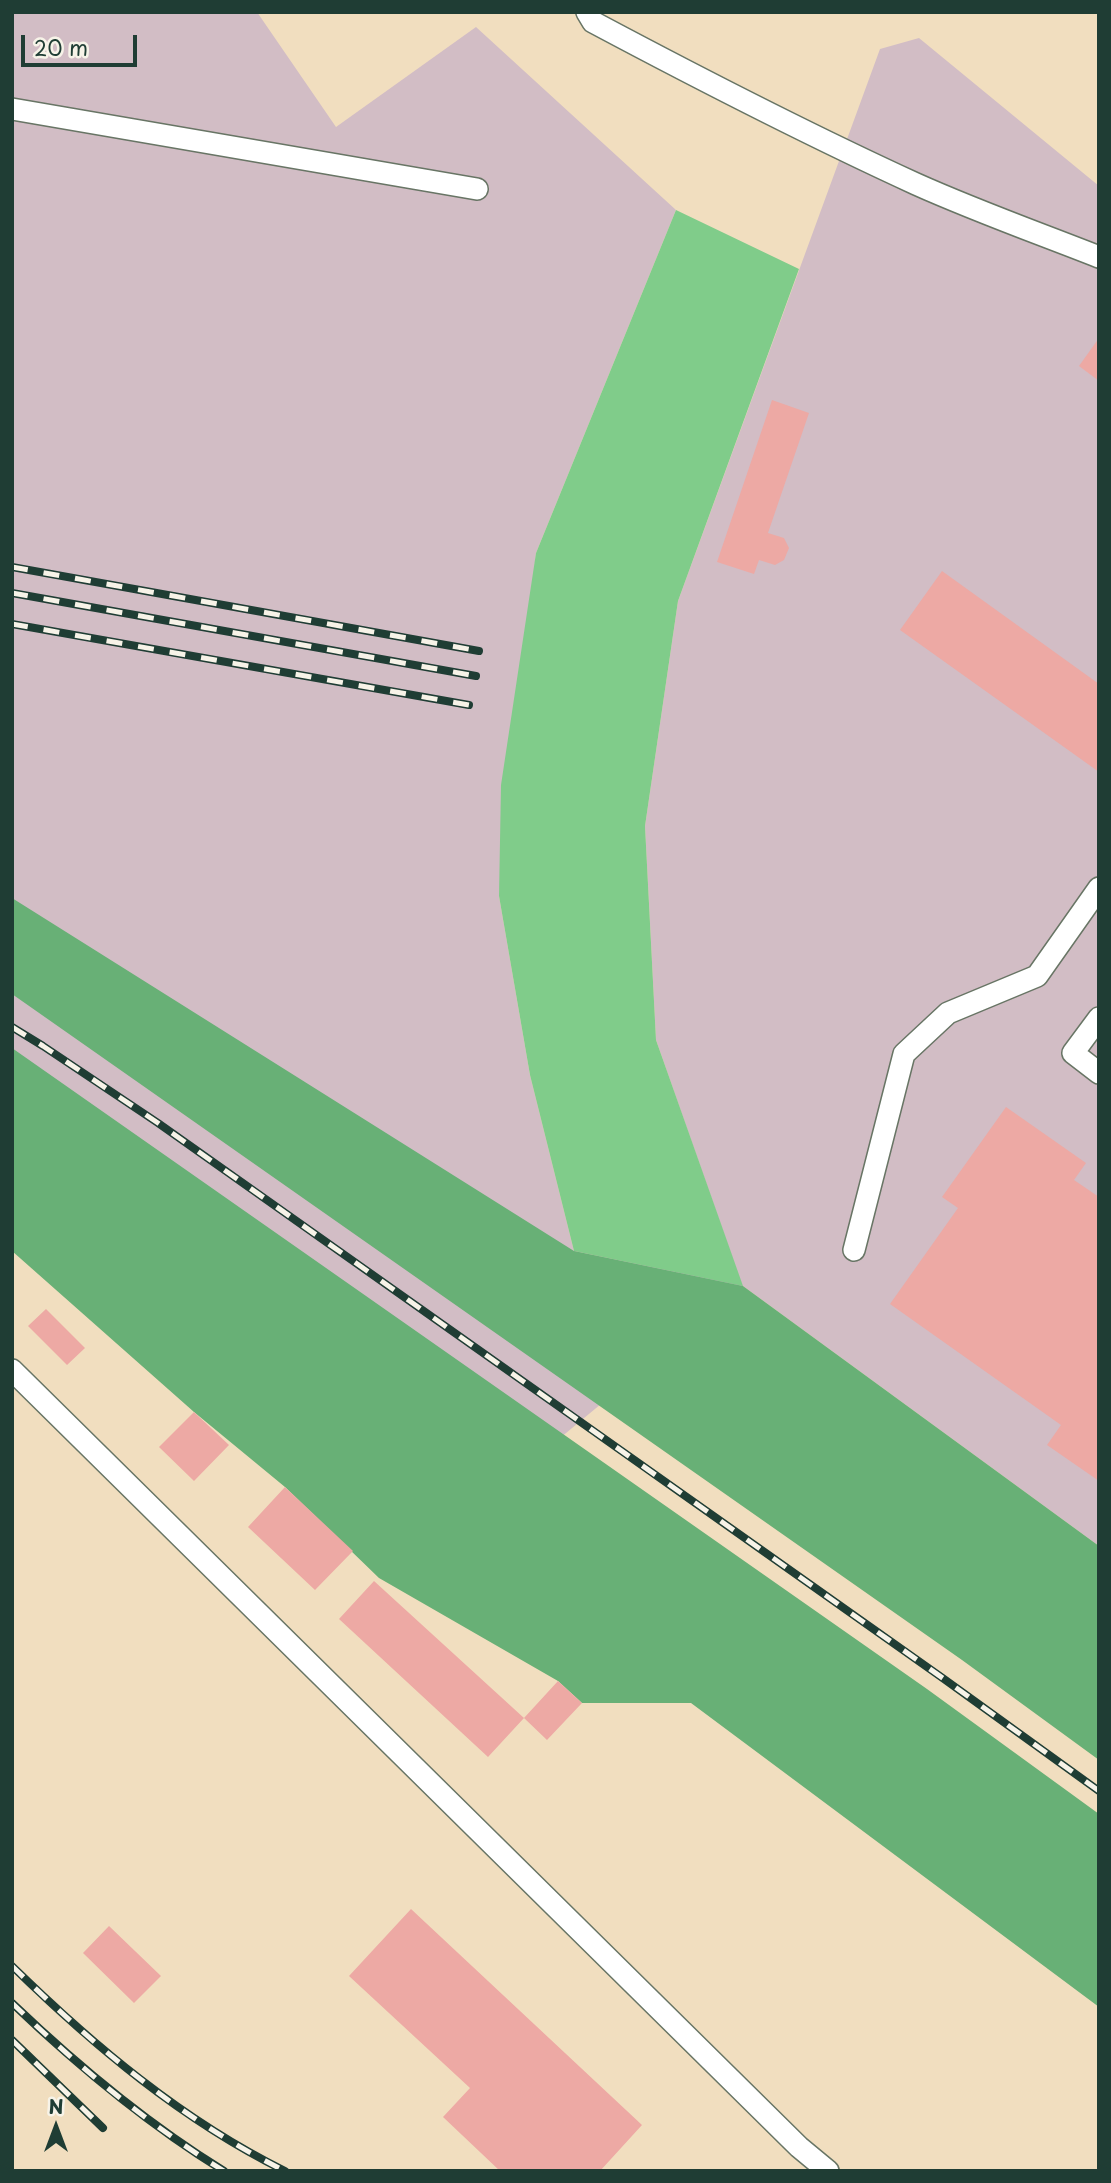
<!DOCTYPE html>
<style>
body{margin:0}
#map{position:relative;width:1111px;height:2183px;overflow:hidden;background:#f1debf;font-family:"Playpen Sans",sans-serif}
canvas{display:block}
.frame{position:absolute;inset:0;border:14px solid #1f3d34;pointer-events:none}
.north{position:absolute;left:21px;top:2092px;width:70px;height:70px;-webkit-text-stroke:5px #f7f3e8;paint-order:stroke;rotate:0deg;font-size:19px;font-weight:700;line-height:28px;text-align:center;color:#1f3d34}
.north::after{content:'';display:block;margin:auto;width:24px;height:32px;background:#1f3d34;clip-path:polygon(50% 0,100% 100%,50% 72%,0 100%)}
.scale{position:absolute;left:21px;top:35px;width:116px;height:32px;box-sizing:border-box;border:4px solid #1f3d34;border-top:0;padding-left:9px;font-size:21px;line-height:24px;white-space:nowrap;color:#1f3d34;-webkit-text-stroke:5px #f7f3e8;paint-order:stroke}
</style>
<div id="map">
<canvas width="1111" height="2183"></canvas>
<div class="frame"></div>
<div class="north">N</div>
<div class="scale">20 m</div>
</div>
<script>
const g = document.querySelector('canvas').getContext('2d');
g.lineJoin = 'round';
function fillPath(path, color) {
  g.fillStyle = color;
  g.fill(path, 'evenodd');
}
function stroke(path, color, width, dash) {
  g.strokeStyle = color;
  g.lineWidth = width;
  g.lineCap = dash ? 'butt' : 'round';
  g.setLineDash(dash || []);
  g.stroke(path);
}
fillPath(new Path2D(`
 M12 12H257L336 127 476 27 676 210 536 553 499 896 530 1075 574 1251 742 1285 656 1040 645 826 678 601 880 49 919 38 1099 186V1546L743 1286 412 1561 12 1208Z`), '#d2bdc5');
fillPath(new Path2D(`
 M676 210 799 269 678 601 645 826 656 1040 743 1286 574 1251 530 1075 499 896 501 785 536 553Z`), '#80cc8a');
fillPath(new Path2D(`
 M12 898 574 1251 743 1286 1099 1546V1760L962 1660 12 994Z
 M12 1048 927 1689 1099 1814V2007L691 1703H582L558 1681 379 1578 285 1487 194 1412 12 1251Z`), '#68b076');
fillPath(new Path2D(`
 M1099 338V381L1079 366Z
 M772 400 809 413 768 533 784 538 789 548 784 560 775 565 759 560 754 574 717 562Z
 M942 571 1099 684V772L900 630Z
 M1006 1107 1086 1163 1074 1180 1099 1197V1481L1047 1445 1061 1425 890 1304 958 1208 942 1197Z
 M46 1309 85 1348 67 1365 28 1326Z
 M194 1412 229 1445 194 1481 159 1447Z
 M285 1487 353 1551 315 1590 248 1527Z
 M374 1581 524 1718 558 1681 582 1703 547 1740 524 1718 488 1757 339 1619Z
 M411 1909 642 2125 600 2171H500L443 2117 470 2088 349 1976Z
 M109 1926 161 1976 134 2003 83 1953Z`), '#eda9a4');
const lane = new Path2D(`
 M587 12 593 22C700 79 807 134 916 184 976 211 1038 233 1099 257
 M12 109 477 189
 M1099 1018 1073 1053 1099 1073
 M854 1250 904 1054 948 1013 1037 976 1099 888
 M12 1370 799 2147 828 2171`);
stroke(lane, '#687565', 24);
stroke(lane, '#fff', 21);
const rail = new Path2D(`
 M12 567 479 651
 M12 593 476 676
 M12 624 469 705
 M12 1027 43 1046 158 1123 944 1679 1099 1791
 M12 1966C94 2046 182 2120 285 2171
 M12 2003C78 2066 146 2123 224 2171
 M12 2040 103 2128`);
stroke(rail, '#1f3d34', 8);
stroke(rail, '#f7f3e8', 5, [16]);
</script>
